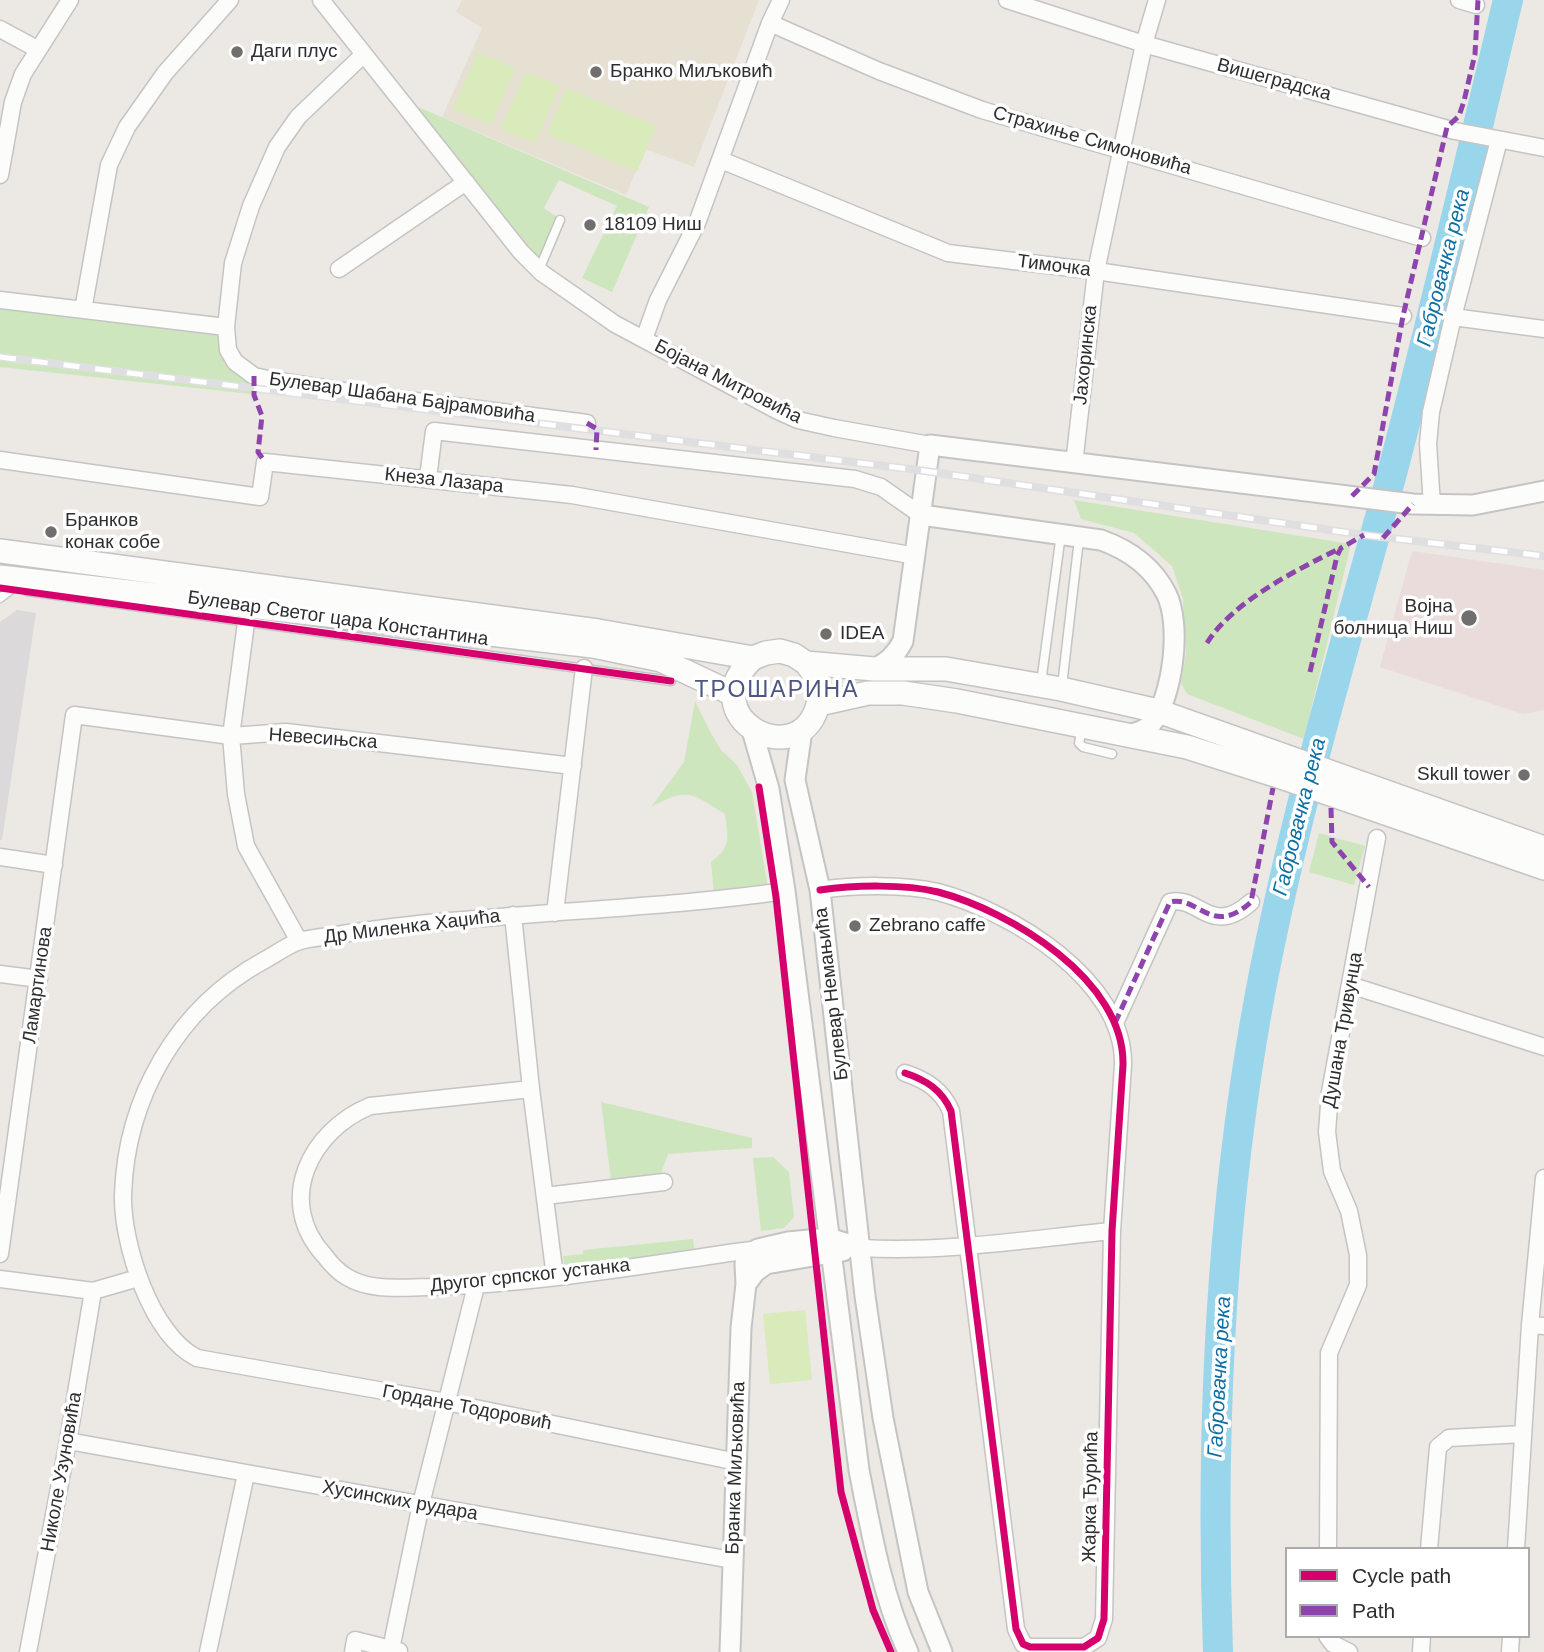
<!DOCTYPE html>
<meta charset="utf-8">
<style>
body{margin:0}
#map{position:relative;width:1544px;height:1652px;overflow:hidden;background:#ece8e4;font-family:Helvetica,sans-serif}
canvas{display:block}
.legend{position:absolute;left:1285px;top:1547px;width:245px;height:91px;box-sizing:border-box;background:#fff;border:2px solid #ababab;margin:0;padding:9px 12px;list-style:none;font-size:21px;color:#2e2e2e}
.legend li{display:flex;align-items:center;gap:14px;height:35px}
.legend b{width:35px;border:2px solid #ababab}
</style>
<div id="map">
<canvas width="1544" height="1652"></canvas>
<ul class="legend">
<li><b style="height:9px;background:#d6006c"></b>Cycle path</li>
<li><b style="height:9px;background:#8e44ad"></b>Path</li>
</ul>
</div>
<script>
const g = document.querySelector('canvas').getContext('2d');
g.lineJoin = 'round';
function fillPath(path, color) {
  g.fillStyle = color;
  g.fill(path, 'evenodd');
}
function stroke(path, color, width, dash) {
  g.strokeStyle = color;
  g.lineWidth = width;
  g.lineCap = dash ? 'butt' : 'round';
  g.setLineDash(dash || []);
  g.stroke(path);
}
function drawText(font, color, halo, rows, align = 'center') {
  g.font = font + ' Helvetica,sans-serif';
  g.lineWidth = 7;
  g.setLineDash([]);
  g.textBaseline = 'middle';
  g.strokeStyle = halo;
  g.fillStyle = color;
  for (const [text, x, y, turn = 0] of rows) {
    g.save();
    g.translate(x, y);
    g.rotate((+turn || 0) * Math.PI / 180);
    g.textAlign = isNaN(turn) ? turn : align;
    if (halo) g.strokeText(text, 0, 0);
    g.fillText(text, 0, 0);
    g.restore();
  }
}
fillPath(new Path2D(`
 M17 610 36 613 2 840H0V622Z`), '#dcd9db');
fillPath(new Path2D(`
 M462 0H759L694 167 645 149 626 195 442 117 482 28 456 12Z`), '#e6e0d3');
fillPath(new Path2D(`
 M1412 551 1544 570V710L1523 714 1380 667Z`), '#e9dcdb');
fillPath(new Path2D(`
 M416 106 649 207 612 292 582 278 617 206 559 180 544 208 557 217 539 257 525 245 420 118Z
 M0 302 224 329 252 377 251 394 0 367Z
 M1074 500 1351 544 1304 739 1187 694 1181 683 1186 653 1183 599 1172 566 1134 533 1081 519Z
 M695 701 711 733 721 750 737 765 752 792 768 888 714 894 711 862C732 846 728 838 725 814 691 793 688 787 651 807L684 762Z
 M1319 833 1365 846 1354 885 1309 872Z
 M601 1102 752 1138V1148L668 1154 661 1173 611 1180Z
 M773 1157 789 1172 794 1217 784 1228 761 1231 753 1158Z
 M693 1239 695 1256 565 1270 563 1256 583 1254V1250Z`), '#cee6be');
fillPath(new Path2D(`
 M477 53 515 68 491 125 453 109Z
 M526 72 560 86 535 143 501 129Z
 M566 88 656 126 637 172 547 134Z
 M805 1310 812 1380 770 1384 763 1314Z`), '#d9eabb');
stroke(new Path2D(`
 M1218 1652C1210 1432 1220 1211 1260 994 1293 819 1344 649 1391 477 1433 319 1470 159 1508 0`), '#99d6ec', 30);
const service = new Path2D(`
 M539 270 560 220
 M27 591 671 681
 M0 598 17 585
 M1041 683 1061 534
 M1062 686 1079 539
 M1082 729 1079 743 1083 747 1112 754`);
const minor = new Path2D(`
 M321 0 521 252 542 273 615 324 778 411 798 420 834 428 930 445
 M1007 0 1144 44 1455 131 1544 148
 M1459 0 1476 5
 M770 23 879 71 982 110 1422 238
 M0 29 37 49
 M364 54 298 117 277 147 251 206 233 263 226 327 228 350 235 362 254 376 272 380 369 395 587 423
 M721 160 948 253 1096 271 1403 316
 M0 175 13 102 23 74 70 0
 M339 269 466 182
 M0 300 226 327
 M83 310 109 165 127 127 165 73 230 0
 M1453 317 1544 329
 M644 339 658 300 697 223 770 23 781 0
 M0 460 260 497 265 462 572 495 916 556
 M1074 464 1096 271 1144 44 1157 0
 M428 478 434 431 855 479 881 487 921 515
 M1432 505 1428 444 1431 412 1453 317 1499 140
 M246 623 231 736 236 794 246 846 299 941
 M0 857 54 865
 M820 890C854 885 905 884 938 892 1010 911 1125 980 1123 1065L1112 1231 1104 1619 1098 1638 1084 1647H1030L1023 1644 1016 1629 951 1111C942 1090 926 1080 905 1073
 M555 913 584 668
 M513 915 531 1089 555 1277
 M0 974 39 979
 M1350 985 1544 1047
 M1115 1023 1170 902C1199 895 1211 938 1251 902
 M531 1089 370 1106C310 1131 275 1201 324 1255 330 1263 338 1272 347 1277 371 1292 404 1287 430 1287 540 1284 649 1264 758 1249
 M545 1196 664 1182
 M861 1248C944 1253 1029 1239 1112 1231
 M0 1254 74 715 231 736 286 732 573 766
 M0 1279 93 1291 138 1278
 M1530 1325 1544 1178
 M68 1441 732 1560
 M737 1462 446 1402 197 1358C151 1335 122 1244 123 1195 126 1098 177 1008 263 961 275 955 287 945 300 941 313 937 329 937 342 934 382 928 422 923 463 920 570 910 679 906 785 891
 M1328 1549 1329 1353 1358 1285V1255L1349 1211 1332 1171 1327 1132 1330 1092 1377 838
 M1429 1549 1438 1447 1449 1438 1523 1434
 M1516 1549 1530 1325 1544 1326
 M1327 1636 1333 1644 1349 1652
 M391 1649 421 1504 476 1286
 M28 1652 68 1441 93 1291
 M208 1652 246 1474
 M353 1652 355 1640 399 1651
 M1421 1652 1422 1636
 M1510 1652 1511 1636`);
const tertiary = new Path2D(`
 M921 515 1101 540C1129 550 1152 566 1166 593 1182 624 1173 696 1152 723 1145 731 1138 732 1128 735
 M874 669C887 662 896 655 903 641L930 445 1413 504 1473 505 1544 491
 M752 730 769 789 785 891 859 1470C871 1531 882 1595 908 1652
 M802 730 795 780 820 890 865 1296 883 1418 918 1592 942 1652
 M746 1284 755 1272 766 1264 843 1251
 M730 1652 741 1328 746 1284 745 1264 758 1249 788 1242 829 1238 861 1248`);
const secondary = new Path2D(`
 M0 551 598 631 753 658 766 653 780 651 794 655 806 663 874 669H946L1061 689 1158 711 1544 848
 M0 577 593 646 661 660 733 694
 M753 658C691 717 796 773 817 708 823 691 817 676 806 663
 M819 704 868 693H903L957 701 1187 747 1275 775 1544 868`);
stroke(service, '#c5c4c5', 11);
stroke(minor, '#c5c4c5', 19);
stroke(tertiary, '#c5c4c5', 23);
stroke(secondary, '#c5c4c5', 26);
stroke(service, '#fcfcfb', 8);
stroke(minor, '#fcfcfb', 16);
stroke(tertiary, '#fcfcfb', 19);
stroke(secondary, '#fcfcfb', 23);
const rail = new Path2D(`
 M0 357 925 471 1364 535 1544 556`);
stroke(rail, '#dfdfe1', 8);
stroke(rail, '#fff', 5, [16]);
stroke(new Path2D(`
 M254 376V395L262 416 258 452 265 462
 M587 423 597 429 596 450
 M1352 496 1374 474 1403 316 1447 127 1459 116 1464 101 1475 54 1478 0
 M1383 538 1413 504
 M1207 643C1232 602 1298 569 1341 548
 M1310 672 1337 556 1341 548 1364 535
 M1331 808 1332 842 1369 887
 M1115 1023 1170 902C1199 895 1211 938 1251 902L1273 788`), '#8e44ad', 5, [10, 5]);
stroke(new Path2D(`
 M0 588 671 681
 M759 787 776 897 841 1492 873 1610 891 1652
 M820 890C854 885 905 884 938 892 1010 911 1125 980 1123 1065L1112 1231 1104 1619 1098 1638 1084 1647H1030L1023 1644 1016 1629 951 1111C942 1090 926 1080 905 1073`), '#d6006c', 7);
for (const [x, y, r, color] of [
 [237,52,7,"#706f6e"],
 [596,72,7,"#706f6e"],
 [590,225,7,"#706f6e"],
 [51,532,7,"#706f6e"],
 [1469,618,9,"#706f6e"],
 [826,634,7,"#706f6e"],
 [1524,775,7,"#706f6e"],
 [855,926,7,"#706f6e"]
]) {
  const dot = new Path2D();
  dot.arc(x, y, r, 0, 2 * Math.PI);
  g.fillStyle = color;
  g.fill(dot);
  stroke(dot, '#fff', 2.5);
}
drawText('19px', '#2e2e2e', '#fff', [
 ["Даги плус",251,52],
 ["Бранко Миљковић",610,72],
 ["18109 Ниш",604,225],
 ["Бранков",65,521],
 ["конак собе",65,543],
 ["Војна",1453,607,"right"],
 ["болница Ниш",1453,629,"right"],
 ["IDEA",840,634],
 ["Skull tower",1510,775,"right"],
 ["Zebrano caffe",869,926]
], 'left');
drawText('19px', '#2e2e2e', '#fff', [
 ["Вишеградска",1274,80,15],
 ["Страхиње Симоновића",1092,141,16],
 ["Тимочка",1054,266,7],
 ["Јахоринска",1086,355,-84],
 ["Бојана Митровића",728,382,27],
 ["Булевар Шабана Бајрамовића",402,398,8],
 ["Кнеза Лазара",444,481,6],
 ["Булевар Светог цара Константина",338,619,8],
 ["Невесињска",323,739,4],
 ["Др Миленка Хаџића",412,927,-7],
 ["Ламартинова",38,985,-82],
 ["Булевар Немањића",832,994,-97],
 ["Душана Тривунца",1343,1030,-80],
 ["Другог српског устанка",530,1276,-6],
 ["Гордане Тодоровић",467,1408,11],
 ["Бранка Миљковића",736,1468,-88],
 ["Николе Узуновића",62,1472,-80],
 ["Жарка Ђурића",1091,1497,-89],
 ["Хусинских рудара",400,1501,10]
]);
drawText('italic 21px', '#0d6fa3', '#fff', [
 ["Габровачка река",1444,268,-76],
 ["Габровачка река",1300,817,-76],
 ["Габровачка река",1220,1377,-87]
]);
g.letterSpacing = '2px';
drawText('23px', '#4d5680', '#fff', [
 ["ТРОШАРИНА",777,691]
]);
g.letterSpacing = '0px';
</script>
